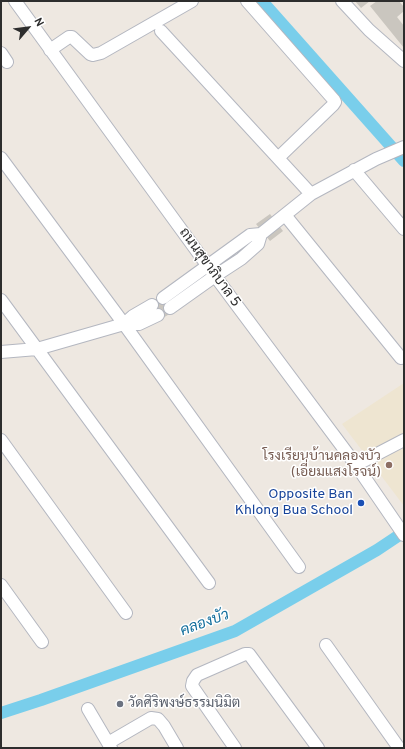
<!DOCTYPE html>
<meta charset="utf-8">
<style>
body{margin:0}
#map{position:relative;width:405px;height:749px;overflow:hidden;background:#eee8e1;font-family:Overpass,sans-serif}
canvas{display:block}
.frame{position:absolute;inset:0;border:2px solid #2d2d2d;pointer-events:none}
.north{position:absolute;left:8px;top:8px;width:40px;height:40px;-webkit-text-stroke:3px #fff;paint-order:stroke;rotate:62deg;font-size:11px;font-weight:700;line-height:16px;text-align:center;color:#2d2d2d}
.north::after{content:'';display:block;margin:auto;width:14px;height:18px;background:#2d2d2d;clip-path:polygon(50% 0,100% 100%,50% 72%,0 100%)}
</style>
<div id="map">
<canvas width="405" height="749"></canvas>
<div class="frame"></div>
<div class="north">N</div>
</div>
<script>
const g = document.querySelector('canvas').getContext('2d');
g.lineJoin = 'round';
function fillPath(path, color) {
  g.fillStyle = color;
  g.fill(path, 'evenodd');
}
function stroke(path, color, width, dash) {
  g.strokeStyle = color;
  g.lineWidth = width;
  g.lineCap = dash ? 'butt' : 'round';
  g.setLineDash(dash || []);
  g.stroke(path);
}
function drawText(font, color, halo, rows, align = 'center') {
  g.font = font + ' Overpass,Sarabun,sans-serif';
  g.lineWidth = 3;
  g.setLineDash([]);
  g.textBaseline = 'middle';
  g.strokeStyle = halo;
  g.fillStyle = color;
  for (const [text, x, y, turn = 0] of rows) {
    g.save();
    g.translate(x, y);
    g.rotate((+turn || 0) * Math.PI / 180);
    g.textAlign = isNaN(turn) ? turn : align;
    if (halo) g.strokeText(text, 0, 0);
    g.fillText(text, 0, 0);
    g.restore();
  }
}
fillPath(new Path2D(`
 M404 383V506L342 424Z`), '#eee5d1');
stroke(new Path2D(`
 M262 1 404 161
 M1 713 41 700 235 631 377 550 404 532`), '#79ceeb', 12);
fillPath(new Path2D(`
 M355 1H370L361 8Z
 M377 1H399L404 7V11L397 17 404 26V48L370 6Z
 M270 214 283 231 270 241 256 224Z
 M161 295 173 312 161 319 150 303Z`), '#cac6bf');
const minor = new Path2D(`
 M15 1 215 276 356 465 404 535
 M247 1 334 100 335 102 333 105 278 158
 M342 1 369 30 404 61
 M161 31 311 194
 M50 50 69 37H72L90 54 93 55 101 53 192 1
 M1 53 7 62
 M1 158 124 324 299 567
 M354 170 404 229
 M285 215 401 358
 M163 298 250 235 261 234
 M1 300 209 583
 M170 308 215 276 241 259 258 244 261 234 311 194 376 159 404 147
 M124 324 133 316 152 305
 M1 352 37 349 124 324H139L158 315
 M1 440 126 613
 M356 465 404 440
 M1 585 42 642
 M326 645 399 748
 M88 709 111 748
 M108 743 151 718 158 719 164 726 177 748
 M235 748 192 686 193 681 197 675 245 654H249L318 748`);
stroke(minor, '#b4b7c0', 14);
stroke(minor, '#fff', 12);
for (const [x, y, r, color] of [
 [389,465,4,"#8d6e63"],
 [361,503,4,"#1a4fb4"],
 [120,704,4,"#6b7280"]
]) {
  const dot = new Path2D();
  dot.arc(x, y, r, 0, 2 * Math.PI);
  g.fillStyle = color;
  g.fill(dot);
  stroke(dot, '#fff', 1.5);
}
drawText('14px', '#2d2d2d', '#fff', [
 ["ถนนสุขาภิบาล 5",209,268,54]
]);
drawText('14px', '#785e54', '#fff', [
 ["โรงเรียนบ้านคลองบัว",381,457],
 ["(เอี่ยมแสงโรจน์)",381,473]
], 'right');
drawText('14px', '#164399', '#fff', [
 ["Opposite Ban",353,495],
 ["Khlong Bua School",353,511]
], 'right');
drawText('14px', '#5b616d', '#fff', [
 ["วัดศิริพงษ์ธรรมนิมิต",128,704]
], 'left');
drawText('italic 15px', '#136e9c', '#fff', [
 ["คลองบัว",205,624,-20]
]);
</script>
